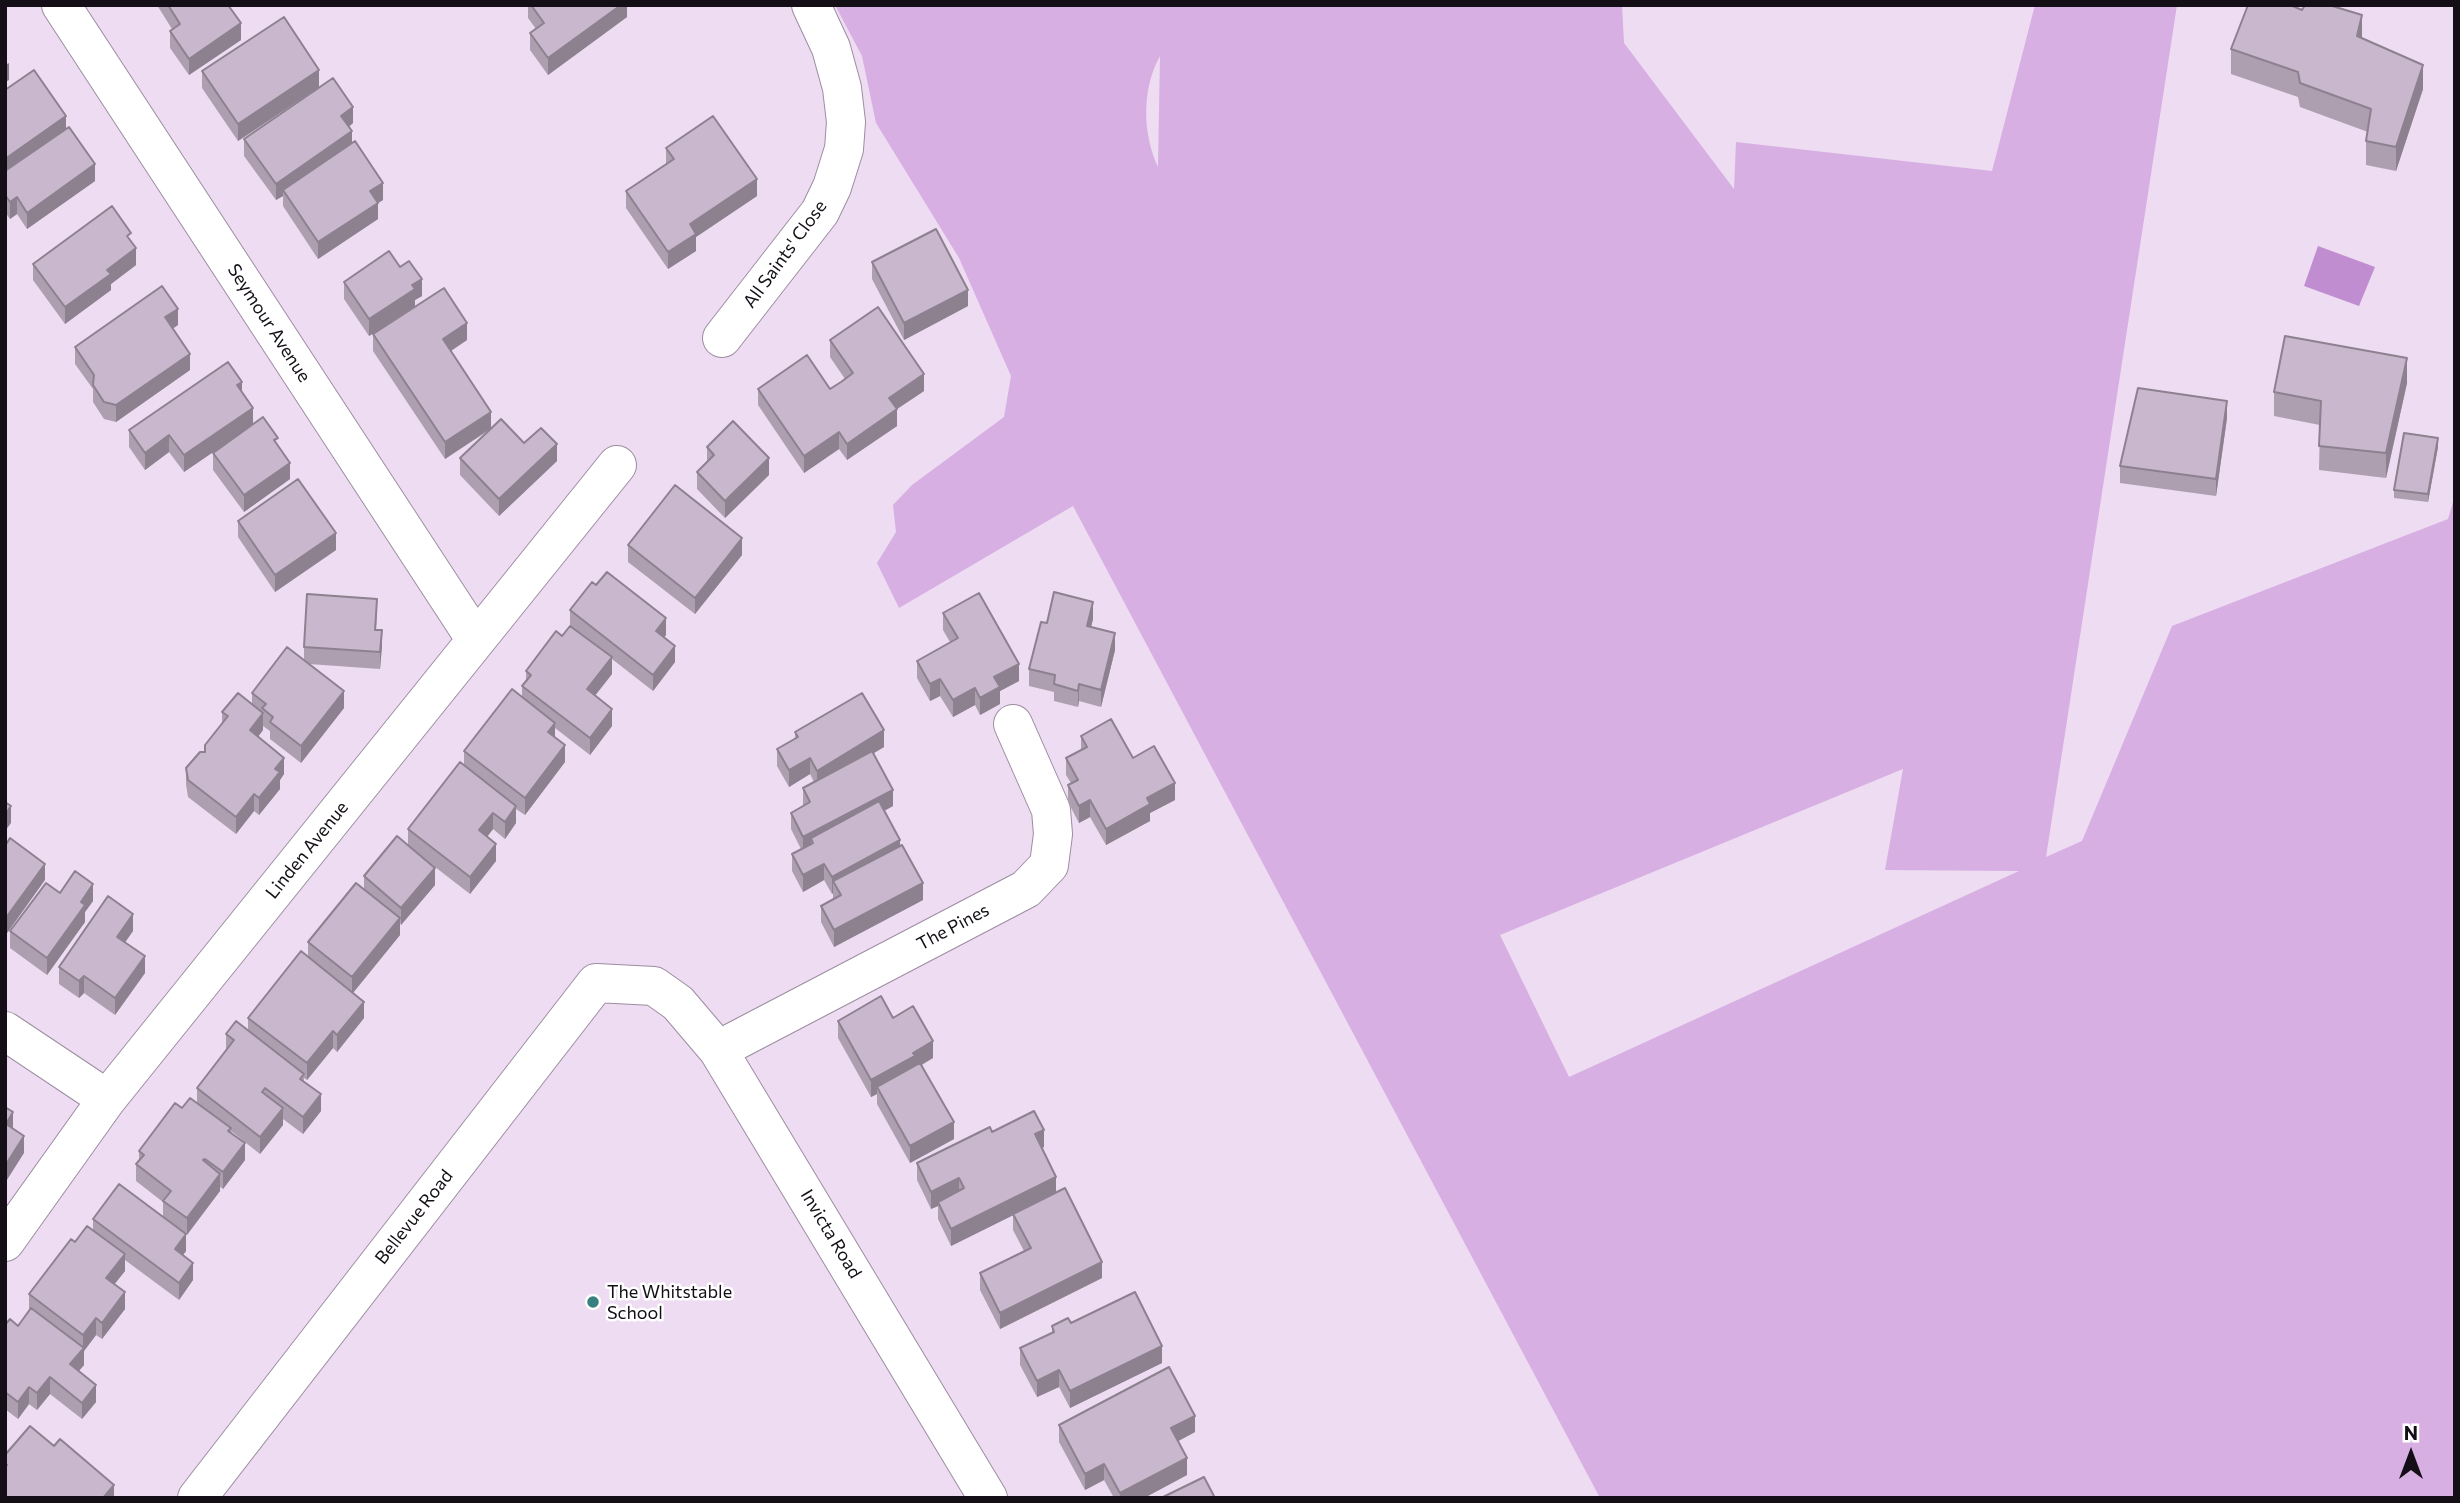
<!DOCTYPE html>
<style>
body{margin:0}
#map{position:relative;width:2460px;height:1503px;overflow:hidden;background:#eddcf2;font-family:Commissioner,sans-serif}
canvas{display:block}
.frame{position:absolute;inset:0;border:7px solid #140f16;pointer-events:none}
.north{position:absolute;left:2376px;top:1419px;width:70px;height:70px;-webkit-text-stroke:5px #fff;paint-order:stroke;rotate:0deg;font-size:19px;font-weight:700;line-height:28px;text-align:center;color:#140f16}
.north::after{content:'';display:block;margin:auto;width:24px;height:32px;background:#140f16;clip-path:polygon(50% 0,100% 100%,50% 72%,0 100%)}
</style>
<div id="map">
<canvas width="2460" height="1503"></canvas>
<div class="frame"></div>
<div class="north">N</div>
</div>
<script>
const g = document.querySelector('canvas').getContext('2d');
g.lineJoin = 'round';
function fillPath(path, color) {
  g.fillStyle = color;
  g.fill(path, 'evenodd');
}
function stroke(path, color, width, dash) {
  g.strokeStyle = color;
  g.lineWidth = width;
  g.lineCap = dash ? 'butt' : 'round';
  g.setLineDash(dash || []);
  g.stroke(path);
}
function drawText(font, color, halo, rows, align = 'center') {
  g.font = font + ' Commissioner,sans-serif';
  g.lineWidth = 5;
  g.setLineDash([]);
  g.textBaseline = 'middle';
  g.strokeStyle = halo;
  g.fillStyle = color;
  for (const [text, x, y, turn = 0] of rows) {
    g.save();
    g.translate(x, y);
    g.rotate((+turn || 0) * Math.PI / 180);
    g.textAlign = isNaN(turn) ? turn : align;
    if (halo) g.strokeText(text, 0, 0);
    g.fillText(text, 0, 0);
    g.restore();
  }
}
fillPath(new Path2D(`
 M835 5H1622L1624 43 1734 189 1736 142 1992 171 2035 5H2177L2046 857 2082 841 2172 626 2448 519 2455 495V1498H1600L1073 506 899 608 877 563 896 532 893 505 912 485 1004 417 1011 376 959 258 876 123 862 56ZM1160 56 1158 166V167C1142 133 1142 88 1160 56ZM1903 769 1885 870 2019 871 1569 1077 1500 935Z`), '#d7afe2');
fillPath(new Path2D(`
 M2318 246 2375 267 2359 306 2304 286Z`), '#c08dd0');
const minor = new Path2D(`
 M61 5 476 640
 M722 338 820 212 832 187 844 149 846 122 842 88 831 48 811 5
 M5 1031 107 1099
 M718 1050 1026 889 1049 865 1053 834 1051 810 1013 724
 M5 1242 107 1099 617 465
 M197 1498 596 983 654 986 678 1003 718 1050 988 1498`);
stroke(minor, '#9d8da1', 40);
stroke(minor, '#fff', 38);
fillPath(new Path2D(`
 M157 5H228L241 40 189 75 170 48V31L172 29Z
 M528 5H627V17L548 75 530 50V33L536 29 528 18Z
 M2362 38 2423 89 2396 171 2366 165V141L2368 132 2300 107 2298 97 2231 74V49Z
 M202 71 319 87 238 141 202 88Z
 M5 90 66 129 95 181 27 229 17 214 10 219 5 212Z
 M353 123 349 127 352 143 383 200 378 203V219L318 259 283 206V196L276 200 244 156V139Z
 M666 148 757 196 696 237V251L668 269 626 208V191L666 164Z
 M131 242 136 265 111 284V290L65 324 33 280V264Z
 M872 262 968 306 904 340 872 279Z
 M400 267 422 296 415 300V306L369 336 344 299V282Z
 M178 325 173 328 190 370 116 422 104 419 93 402V389L75 364V347Z
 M373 334 467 340 451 351 491 428 524 443 557 461 499 516 460 475V458L491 429 445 459 373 351Z
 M830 340 924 391 897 409V426L847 460 839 449 804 473 758 405V389H830L845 379 830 357Z
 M2407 383 2386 478 2319 470 2320 425 2274 416V392Z
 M242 392 253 424 278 445 290 479 244 512 213 470V453L249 427 184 472 169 452 145 470 129 447V430Z
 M2227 418 2216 496 2120 483V466Z
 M707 447 769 475 725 518 697 489V472L707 462Z
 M2438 447 2428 502 2394 498V490Z
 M238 521 336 550 275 592 238 537Z
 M628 545 742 555 695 614 628 562Z
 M570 610 666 635 664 637 675 662 653 691 612 659V674L595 695 612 726 590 755 555 728V738L565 762 525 815 516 809V823L505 839 493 829 487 837 496 861 470 894 408 846 435 885 401 925 400 923V935L353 993 364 1018 337 1052 333 1048 307 1080 304 1078V1081L321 1111 303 1134 283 1119V1125L260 1154 231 1131 245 1160 223 1189 220 1187V1191L186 1235V1251L183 1255 193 1280 179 1300 125 1260V1271L114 1284 125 1309 102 1339 96 1335 84 1351V1365L79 1371 96 1402 82 1419 50 1394 37 1410 29 1404 18 1419 5 1409V1325L18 1326 29 1311V1294L75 1242 93 1230V1219L163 1217V1202L136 1181V1164L139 1161V1151L182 1108 197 1103V1088L226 1050V1034L248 1030V1018L308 957V942L364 889V876L408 845V829L464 765V751L522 697V686L526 682V671L562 636 570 626Z
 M943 613 1019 681 1000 691V704L980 715 975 705 953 717 940 696 930 701 917 678V661L950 642 943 630Z
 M377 616 376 630 382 646 380 669 309 664 344 708 301 763 270 739V731L263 726V730L258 737 284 774 280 780V789L259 815 254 811 236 834 188 797 186 784V768L205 752 222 723V712L252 704V693L304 660V647Z
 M1093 619 1091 627 1115 650 1101 707 1079 701 1078 707 1054 701V692L1029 686V669L1047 623Z
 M795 732 884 747 874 753 893 806 884 811 923 900 834 947 821 922V906L833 899V893L832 894 824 880 803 892 792 871V854L801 849 791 829V813L803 806V788L814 782 810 774 789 787 777 766V749L795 739Z
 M1081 736 1133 758 1175 800 1150 813V821L1106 845 1090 817 1079 823 1068 802V785L1071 783 1066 775V758L1081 751Z
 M60 893 93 901 85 912V922L47 975 10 948V931Z
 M133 931 125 942 145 973 115 1015 84 993 79 998 59 984V967Z
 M893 1018 933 1058 922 1065 954 1139 910 1163 877 1104V1094L871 1097 838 1038V1021Z
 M992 1132 1044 1147 1042 1148 1056 1192 1102 1278 1000 1329 980 1290V1273L1024 1251 1013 1230V1215L951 1246 938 1219V1206L931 1209 917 1180V1163Z
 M1071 1323 1162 1363 1070 1408 1059 1387 1037 1397 1020 1365V1348L1052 1333V1326Z
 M1059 1425 1195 1432 1178 1441 1187 1475 1144 1498H1114L1104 1480 1085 1490 1059 1442Z`), '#ad9eb0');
fillPath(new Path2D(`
 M621 5H627V17L548 75V58Z
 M2362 15V40L2357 36Z
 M241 23V40L189 75V59Z
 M9 63V80L5 82V65Z
 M2423 65V89L2396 171V147Z
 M319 70V87L238 141V124Z
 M353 107V123L341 133V116Z
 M66 116V133L5 176V159Z
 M352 131V148L283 190V196L276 200V184Z
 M95 164V181L27 229V213Z
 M757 179V196L696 237V251L668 269V252L690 224Z
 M383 183V200L378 203V219L318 259V242L370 191Z
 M17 197V214L10 219V202Z
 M136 248V265L111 284V290L65 324V307L107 270Z
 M422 279V296L415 300V306L369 336V319L412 285Z
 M968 290V306L904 340V323Z
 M178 309V325L165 334V317Z
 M467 323V340L443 356V339Z
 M190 354V370L116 422V405Z
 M2407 358V383L2386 478V453Z
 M924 374V391L897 409V426L847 460V444L889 398Z
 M242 382V399L237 385Z
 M2227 401V418L2216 496V479Z
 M253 408V425L184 472V455Z
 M491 412V428L445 459V442Z
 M839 432V449L804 473V456Z
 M169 435V452L145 470V453Z
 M2438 438V447L2428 502V494Z
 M557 444V461L499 516V499Z
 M769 458V475L725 518V501Z
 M290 463V479L244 512V495Z
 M336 533V550L275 592V575Z
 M742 538V555L695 614V598Z
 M1093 602V619L1087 643V626Z
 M666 618V635L656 648V631Z
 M382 630V646L380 669V652Z
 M1115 633V650L1101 707V690Z
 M675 646V662L653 691V675Z
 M612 657V674L587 706V689Z
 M1019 664V681L1000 691V704L980 715V698L994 677Z
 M940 679V696L930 701V684Z
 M1079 684V701L1078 707V691Z
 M975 688V705L953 717V700Z
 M344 691V708L301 763V746Z
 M612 709V726L590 755V738Z
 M263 713V730L250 747V730Z
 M555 723V740L548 732Z
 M884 730V747L817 787V771Z
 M565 745V762L525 815V798Z
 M284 758V774L280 780V789L259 815V798L275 769Z
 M810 758V774L789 787V770Z
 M1175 783V800L1150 813V821L1106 845V829L1147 798Z
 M893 790V806L813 849V843L811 838V850L803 854V837Z
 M254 794V811L236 834V817Z
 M1090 800V817L1079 823V806Z
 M11 806V823L5 831V815Z
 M516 806V823L505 839V822Z
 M493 813V829L479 847V830Z
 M900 840V857L833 881V893L832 894V877Z
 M496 844V861L470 894V877Z
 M45 864V880L5 936V919Z
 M824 864V880L803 892V875Z
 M435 868V885L401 925V908Z
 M923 883V900L834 947V930Z
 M93 884V901L85 912V922L47 975V958L81 902Z
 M133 914V931L117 954V937Z
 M400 918V935L352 994V977Z
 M145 956V973L115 1015V998Z
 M84 976V993L79 998V981Z
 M364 1002V1018L337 1052V1035Z
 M333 1031V1048L307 1080V1063Z
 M933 1041V1058L915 1068 877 1087V1094L871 1097V1080L913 1053Z
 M321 1094V1111L303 1134V1117Z
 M283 1108V1125L260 1154V1137Z
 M13 1112V1129L6 1124Z
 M954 1122V1139L910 1163V1146Z
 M1044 1130V1147L1035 1151V1134Z
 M24 1136V1153L5 1183V1166Z
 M245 1143V1160L223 1189V1172Z
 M220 1174V1191L187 1235V1218Z
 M1056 1177V1194L951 1246V1229Z
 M959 1178V1195L938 1202V1206L931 1209V1192Z
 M186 1234V1251L175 1266V1249Z
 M125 1254V1271L106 1295V1278Z
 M1102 1262V1278L1000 1329V1313Z
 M193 1263V1280L179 1300V1283Z
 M125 1292V1309L102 1339V1323Z
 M96 1318V1335L84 1351V1365L70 1381V1364L83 1349V1335Z
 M1162 1346V1363L1070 1408V1391Z
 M1059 1370V1387L1037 1397V1381Z
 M50 1377V1394L37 1410V1393Z
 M96 1385V1402L82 1419V1403Z
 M29 1387V1404L18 1419V1402Z
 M1195 1416V1432L1171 1445V1428Z
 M1187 1458V1475L1144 1498H1120V1493Z
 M1104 1464V1480L1085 1490V1474Z
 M114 1485V1498H103Z`), '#8d8190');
const building = new Path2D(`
 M168 5H228L241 23 189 59 170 31 180 24Z
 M531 5H621L548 58 530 33 544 23Z
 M2248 5H2290L2302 10 2305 5H2329L2362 15 2357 36 2423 65 2396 147 2366 141 2371 109 2300 83 2298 72 2231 49Z
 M284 17 319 70 238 124 202 71Z
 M34 70 66 116 5 159V90Z
 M333 78 353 107 341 116 352 131 276 184 244 139Z
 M713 116 757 179 690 224 696 234 668 252 626 191 674 159 666 148Z
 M69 127 95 164 27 213 17 197 10 202 5 195V171Z
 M355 141 383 183 370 191 378 203 318 242 283 190Z
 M112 206 131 233 127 236 136 248 107 270 111 274 65 307 33 264Z
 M936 229 968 290 904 323 872 262Z
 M389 251 400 267 409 261 422 279 412 285 415 289 369 319 344 282Z
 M162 286 178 309 165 317 190 354 116 405 104 402 93 385 94 375 75 347Z
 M444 288 467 323 443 339 491 412 445 442 373 334Z
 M878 307 924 374 889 398 897 409 847 444 839 432 804 456 758 389 807 355 830 389 841 382 853 373 830 340Z
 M2285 336 2407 358 2386 453 2319 446 2321 401 2274 392Z
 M228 362 242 382 237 385 253 408 184 455 169 435 145 453 129 430Z
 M2138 388 2227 401 2216 479 2120 466Z
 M263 417 278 438 274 440 290 463 244 495 213 453Z
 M501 419 524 443 541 428 557 444 499 499 460 458Z
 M733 421 769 458 725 501 697 472 714 455 707 447Z
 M2404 433 2438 438 2428 494 2394 490Z
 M298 479 336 533 275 575 238 521Z
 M675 485 742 538 695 598 628 545Z
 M607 572 666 618 656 631 675 646 653 675 570 610 592 582 596 585Z
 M1054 592 1093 602 1087 626 1115 633 1101 690 1079 684 1078 691 1054 684 1055 675 1029 669 1041 622 1047 623Z
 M979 593 1019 664 994 677 1000 687 980 698 975 688 953 700 940 679 930 684 917 661 958 638 943 613Z
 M307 594 377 599 375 630H382L380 652 304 647Z
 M570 626 612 657 587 689 612 709 590 738 522 686 531 675 526 671 556 631 562 636Z
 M287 647 344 691 301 746 270 722 273 717 262 708 266 704 252 693Z
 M512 689 555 723 548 732 565 745 525 798 464 751Z
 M238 693 263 713 250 730 284 758 275 769 280 772 259 798 254 794 236 817 188 780 186 768 200 752H205V745L228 716 222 712Z
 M862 693 884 730 817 771 810 758 789 770 777 749 798 737 795 732Z
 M1111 719 1133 758 1154 746 1175 783 1147 798 1150 804 1106 829 1090 800 1079 806 1068 785 1078 780 1066 758 1087 747 1081 736Z
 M872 751 893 790 803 837 791 813 810 802 803 788Z
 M460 762 516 806 505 822 493 813 479 830 496 844 470 877 408 829Z
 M879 801 900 840 832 877 824 864 803 875 792 854 813 843 811 838Z
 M5 802 11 806 5 815Z
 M397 836 435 868 401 908 364 876Z
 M10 838 45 864 5 919V846Z
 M902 845 923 883 834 930 821 906 841 895 833 881Z
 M75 871 93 884 81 902 85 905 47 958 10 931 46 883 60 893Z
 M356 883 400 918 352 977 308 942Z
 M108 896 133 914 117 937 145 956 115 998 84 976 79 981 59 967Z
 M301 951 364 1002 337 1035 333 1031 307 1063 248 1018Z
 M881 996 893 1018 913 1006 933 1041 913 1053 915 1056 871 1080 838 1021Z
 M236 1021 304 1074 300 1079 321 1094 303 1117 265 1088 262 1092 283 1108 260 1137 197 1088 234 1040 226 1034Z
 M920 1063 954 1122 910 1146 877 1087Z
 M190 1098 231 1128 228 1131 245 1143 223 1172 205 1159 203 1160 220 1174 187 1218 163 1201 171 1191 136 1164 144 1155 139 1151 175 1103 182 1108Z
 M5 1107 13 1112 6 1124 24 1136 5 1166Z
 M1034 1111 1044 1130 1035 1134 1056 1177 951 1229 938 1202 964 1188 959 1178 931 1192 917 1163 990 1127 992 1132Z
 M119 1184 186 1234 175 1249 193 1263 179 1283 93 1219Z
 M1065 1188 1102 1262 1000 1313 980 1273 1031 1248 1013 1214Z
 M87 1226 125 1254 106 1278 125 1292 102 1323 96 1318 83 1335 29 1294 71 1239 75 1242Z
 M1135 1292 1162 1346 1070 1391 1059 1370 1037 1381 1020 1348 1054 1332 1052 1326 1068 1318 1071 1323Z
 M31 1308 84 1348 70 1364 96 1385 82 1403 50 1377 37 1393 29 1387 18 1402 5 1392V1325L10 1319 18 1326Z
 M1169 1367 1195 1416 1171 1428 1187 1458 1120 1493 1104 1464 1085 1474 1059 1425Z
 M30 1426 54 1446 60 1439 114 1485 103 1498H5V1467L7 1465 5 1464V1455Z
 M1204 1477 1215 1498H1161Z`);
fillPath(building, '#c9b8cd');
stroke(building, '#8d8190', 2);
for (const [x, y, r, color] of [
 [593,1302,7,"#38807f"]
]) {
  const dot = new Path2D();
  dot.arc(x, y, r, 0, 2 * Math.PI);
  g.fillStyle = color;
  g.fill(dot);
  stroke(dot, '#fff', 2.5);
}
drawText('18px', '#140f16', '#fff', [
 ["All Saints' Close",785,254,-54],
 ["Seymour Avenue",269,323,57],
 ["Linden Avenue",307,850,-51],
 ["The Pines",953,927,-28],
 ["Bellevue Road",414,1217,-52],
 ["Invicta Road",831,1234,59]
]);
drawText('18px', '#140f16', '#fff', [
 ["The Whitstable",607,1292],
 ["School",607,1313]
], 'left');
</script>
